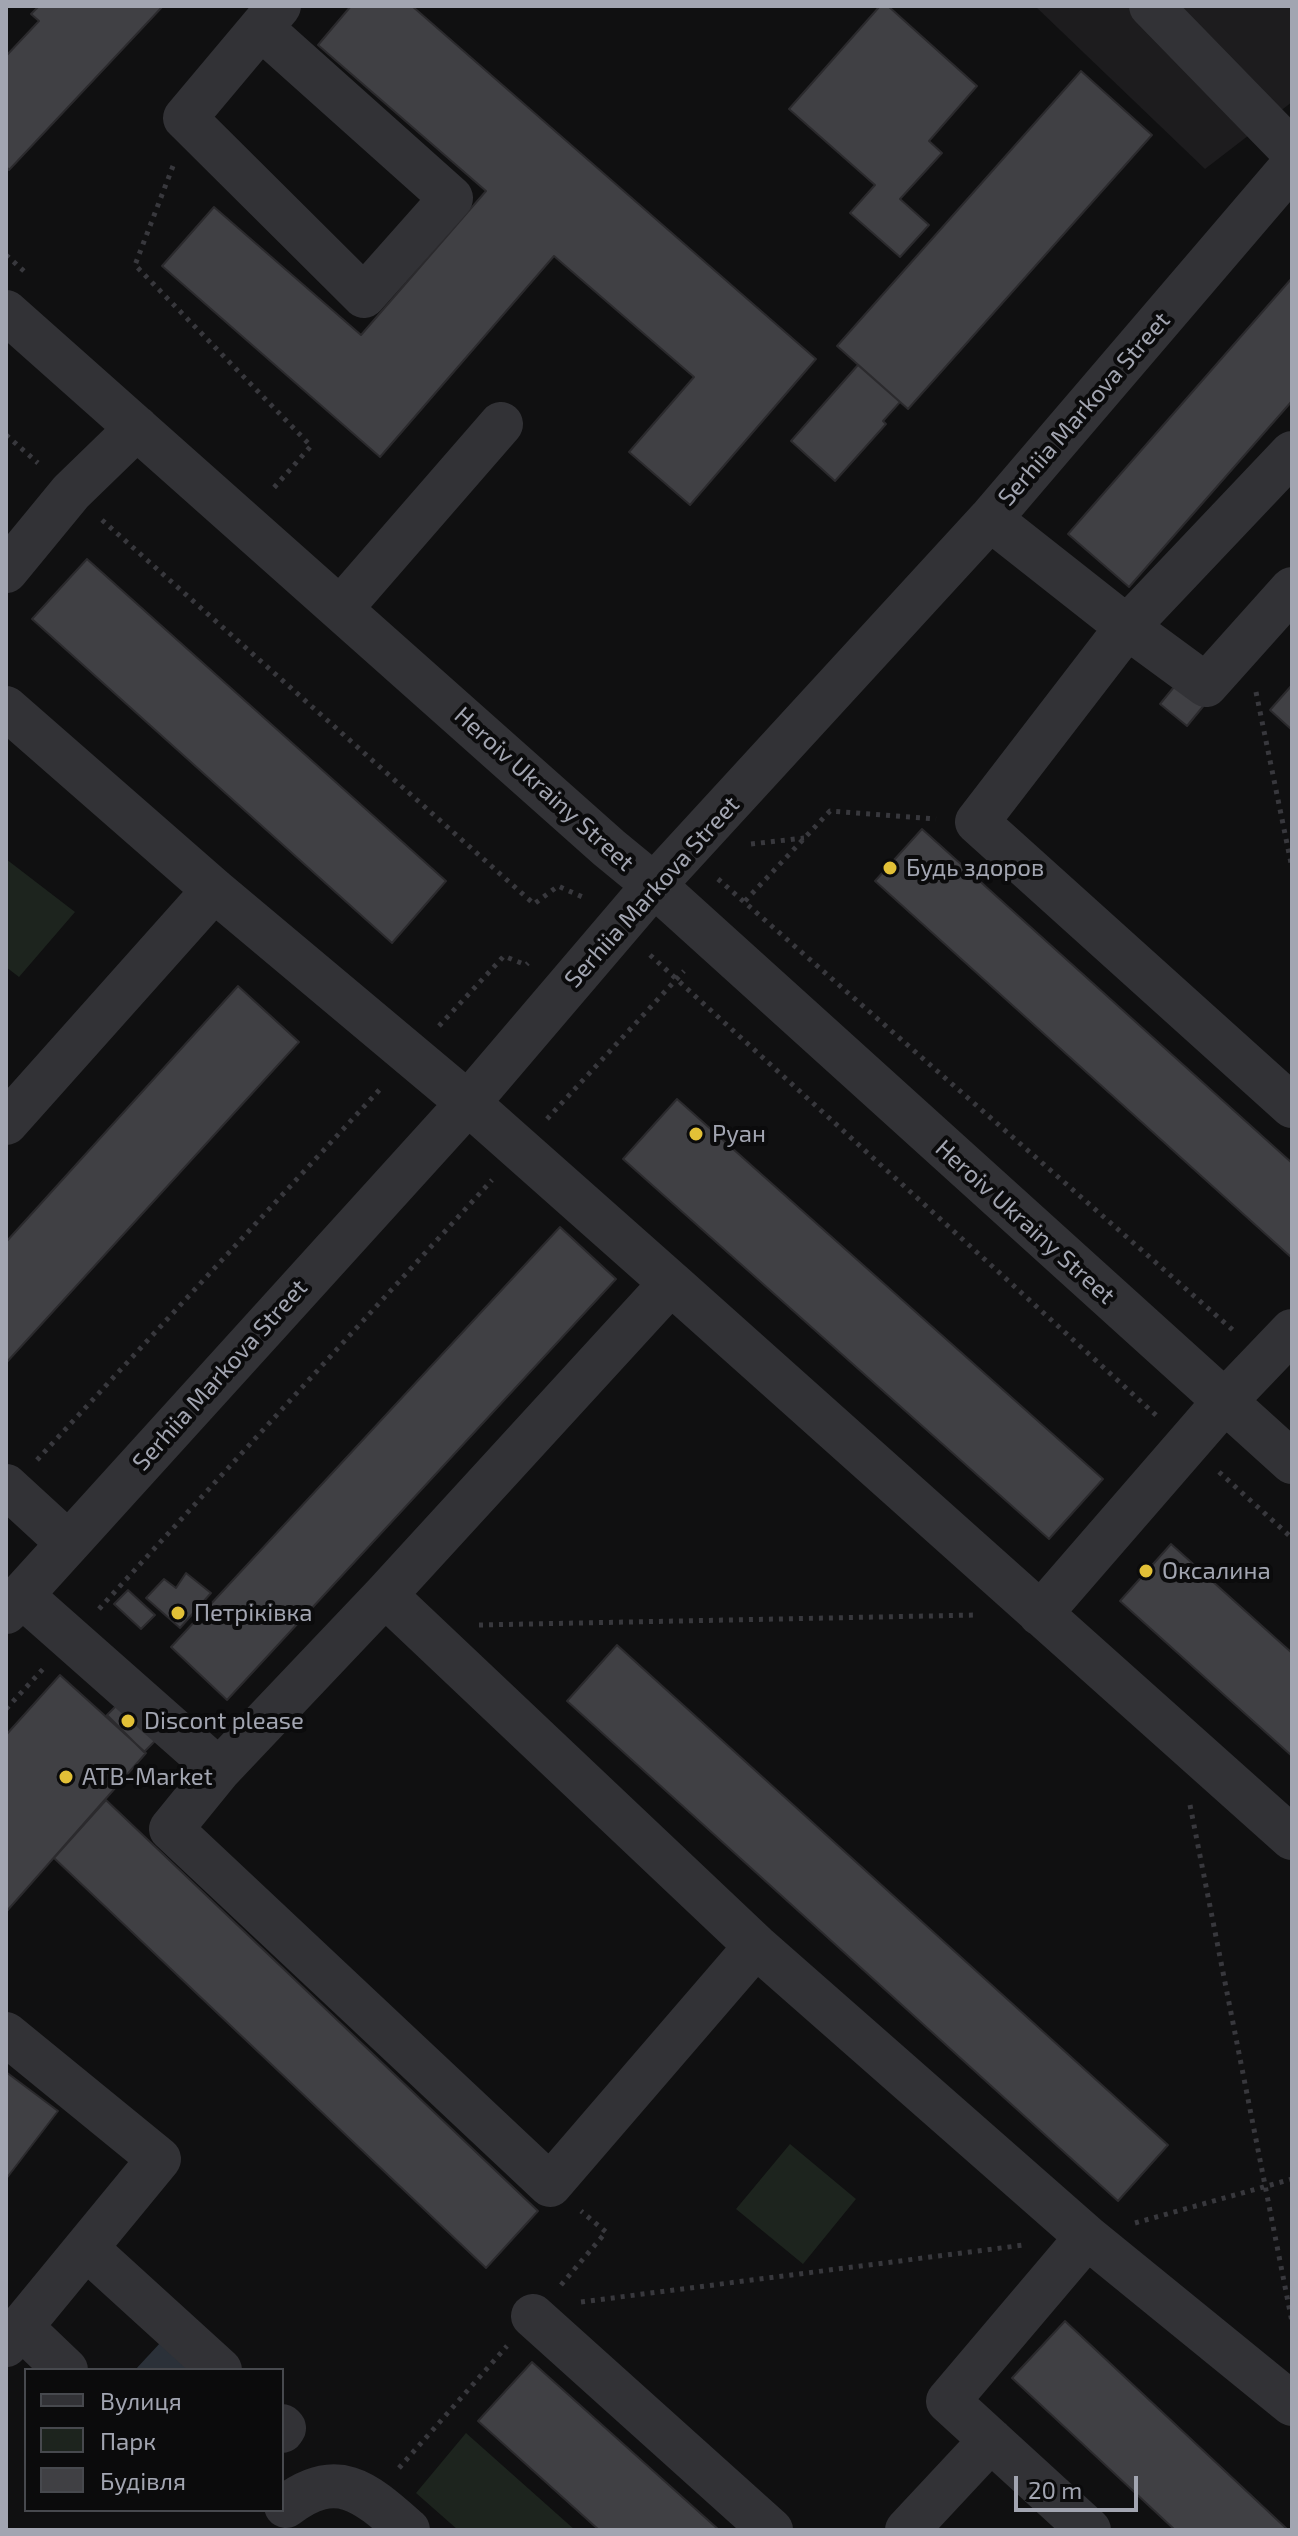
<!DOCTYPE html>
<meta charset="utf-8">
<style>
body{margin:0}
#map{position:relative;width:1298px;height:2536px;overflow:hidden;background:#101011;font-family:"Exo 2",sans-serif}
canvas{display:block}
.frame{position:absolute;inset:0;border:8px solid #a2a5b1;pointer-events:none}
.legend{position:absolute;left:24px;top:2368px;width:260px;height:144px;box-sizing:border-box;background:#0b0b0c;border:2px solid #47494e;margin:0;padding:10px 14px;list-style:none;font-size:24px;color:#a2a5b1}
.legend li{display:flex;align-items:center;gap:16px;height:40px}
.legend b{width:40px;border:2px solid #47494e}
.scale{position:absolute;left:1014px;top:2476px;width:124px;height:36px;box-sizing:border-box;border:4px solid #a2a5b1;border-top:0;padding-left:10px;font-size:24px;line-height:28px;white-space:nowrap;color:#a2a5b1;-webkit-text-stroke:6px #0b0b0c;paint-order:stroke}
</style>
<div id="map">
<canvas width="1298" height="2536"></canvas>
<div class="frame"></div>
<ul class="legend">
<li><b style="height:10px;background:#323236"></b>Вулиця</li>
<li><b style="height:22px;background:#1d241e"></b>Парк</li>
<li><b style="height:22px;background:#404044"></b>Будівля</li>
</ul>
<div class="scale">20 m</div>
</div>
<script>
const g = document.querySelector('canvas').getContext('2d');
g.lineJoin = 'round';
function fillPath(path, color) {
  g.fillStyle = color;
  g.fill(path, 'evenodd');
}
function stroke(path, color, width, dash) {
  g.strokeStyle = color;
  g.lineWidth = width;
  g.lineCap = dash ? 'butt' : 'round';
  g.setLineDash(dash || []);
  g.stroke(path);
}
function drawText(font, color, halo, rows, align = 'center') {
  g.font = font + ' "Exo 2",sans-serif';
  g.lineWidth = 8;
  g.setLineDash([]);
  g.textBaseline = 'middle';
  g.strokeStyle = halo;
  g.fillStyle = color;
  for (const [text, x, y, turn = 0] of rows) {
    g.save();
    g.translate(x, y);
    g.rotate((+turn || 0) * Math.PI / 180);
    g.textAlign = isNaN(turn) ? turn : align;
    if (halo) g.strokeText(text, 0, 0);
    g.fillText(text, 0, 0);
    g.restore();
  }
}
fillPath(new Path2D(`
 M1035 6H1292V102L1205 169Z`), '#1d1c1e');
fillPath(new Path2D(`
 M6 859 75 912 19 977 6 967Z
 M790 2144 856 2199 803 2264 736 2209Z
 M466 2433 575 2530H458L416 2493Z`), '#1d241e');
fillPath(new Path2D(`
 M161 2342 191 2370H135Z`), '#2b3139');
const building = new Path2D(`
 M39 6H163L9 170 6 166V56L39 21 31 14Z
 M351 6H412L816 359 690 505 629 452 694 377 554 256 380 457 162 266 214 207 361 335 486 191 318 45Z
 M880 6H888L977 86 929 141 942 153 900 199 929 225 900 257 850 213 875 185 789 109Z
 M1081 71 1152 135 908 409 837 346Z
 M1292 278V401L1129 587 1068 534Z
 M858 365 900 402 883 421 886 424 835 481 791 441Z
 M87 559 446 881 392 943 32 619Z
 M1183 676 1210 698 1187 726 1160 704Z
 M1292 685V730L1270 710Z
 M922 829 1292 1163V1258L875 881Z
 M238 986 299 1042 6 1363V1242Z
 M677 1099 1103 1479 1049 1539 623 1159Z
 M560 1227 616 1279 227 1700 171 1647Z
 M1171 1544 1292 1653V1756L1120 1601Z
 M186 1573 211 1593 180 1628 146 1598 164 1579 176 1588Z
 M128 1590 155 1615 141 1629 114 1604Z
 M617 1645 1168 2145 1118 2201 567 1701Z
 M60 1675 146 1753 6 1912V1735Z
 M121 1701 158 1738 144 1752 107 1715Z
 M106 1800 538 2211 486 2268 54 1858Z
 M6 2072 58 2111 6 2179Z
 M1065 2321 1288 2530H1175L1012 2378Z
 M532 2362 719 2530H599L478 2421Z`);
fillPath(building, '#404044');
stroke(building, '#2b2a2d', 2);
stroke(new Path2D(`
 M173 166 135 265 311 446 271 491
 M6 255 25 272
 M6 435 38 463
 M102 520 534 904 558 886 587 899
 M1256 692 1292 868
 M751 844 804 838
 M718 879 1234 1331
 M745 901 830 811 936 819
 M650 955 1158 1417
 M439 1026 504 956 526 965 528 963
 M547 1119 684 971
 M37 1460 383 1086
 M1219 1472 1292 1538
 M99 1609 492 1180
 M479 1625 977 1615
 M6 1709 43 1669
 M1190 1805 1292 2322
 M1135 2223 1292 2179
 M561 2285 606 2232 581 2211
 M581 2302 1024 2245
 M399 2468 507 2346`), '#38383d', 5, [4, 6]);
stroke(new Path2D(`
 M1151 6 1292 151
 M261 28 451 198 364 296 185 118 279 6
 M6 312 609 848 654 885 1292 1462
 M1292 453 1127 627 977 822 1292 1106
 M990 519 1127 627 1206 685 1292 589
 M6 571 71 492 137 428
 M341 608 501 424
 M6 708 214 890 468 1103 671 1283 385 1595 219 1770 21 1595
 M6 1123 214 890
 M671 1283 1292 1838
 M6 1486 67 1542
 M385 1595 756 1946 1087 2237
 M6 1612 468 1103 654 885 990 519 1292 166
 M1040 1614 1224 1402 1292 1331
 M219 1770 171 1829 550 2185 756 1946
 M6 2034 159 2159 6 2345
 M86 2248 220 2370
 M533 2316 771 2530
 M21 2327 66 2370
 M282 2426 284 2428 282 2431
 M286 2506C338 2466 366 2493 408 2530
 M907 2530 991 2440
 M1089 2530 948 2401 1087 2237 1292 2404`), '#323236', 44);
for (const [x, y, r, color] of [
 [890,868,8,"#e2c037"],
 [696,1134,8,"#e2c037"],
 [1146,1571,8,"#e2c037"],
 [178,1613,8,"#e2c037"],
 [128,1721,8,"#e2c037"],
 [66,1777,8,"#e2c037"]
]) {
  const dot = new Path2D();
  dot.arc(x, y, r, 0, 2 * Math.PI);
  g.fillStyle = color;
  g.fill(dot);
  stroke(dot, '#0b0b0c', 3);
}
drawText('24px', '#a2a5b1', '#0b0b0c', [
 ["Serhiia Markova Street",1084,409,-49],
 ["Heroiv Ukrainy Street",544,789,42],
 ["Serhiia Markova Street",652,892,-48],
 ["Heroiv Ukrainy Street",1025,1222,42],
 ["Serhiia Markova Street",220,1375,-48]
]);
drawText('24px', '#a2a5b1', '#0b0b0c', [
 ["Будь здоров",906,868],
 ["Руан",712,1134],
 ["Оксалина",1162,1571],
 ["Петріківка",194,1613],
 ["Discont please",144,1721],
 ["ATB-Market",82,1777]
], 'left');
</script>
